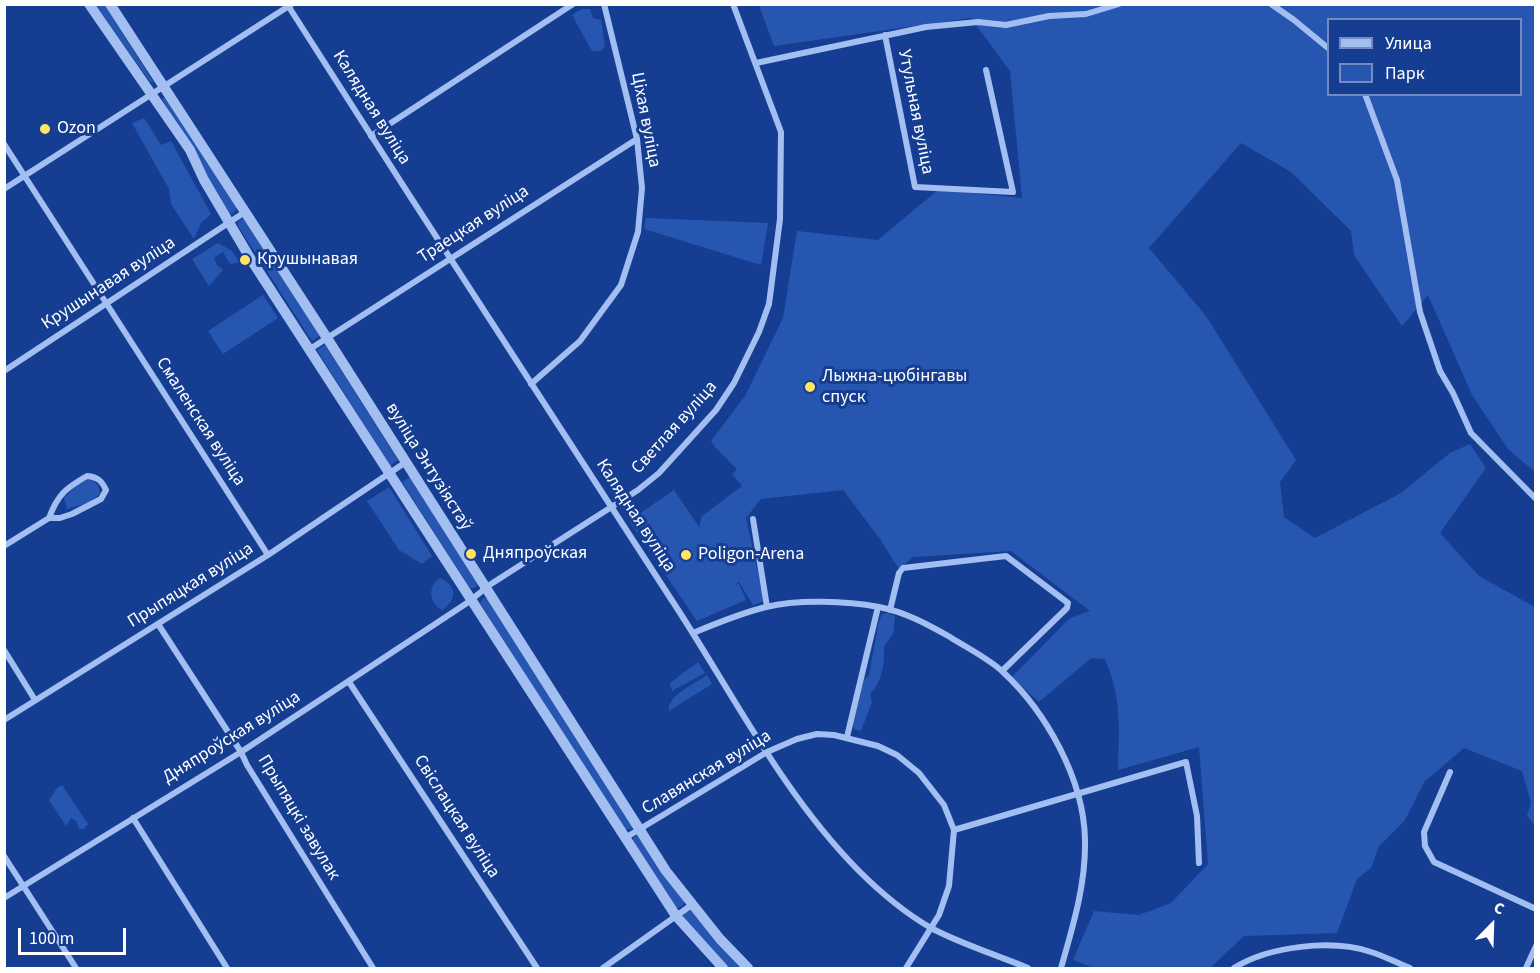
<!DOCTYPE html>
<meta charset="utf-8">
<style>
body{margin:0}
#map{position:relative;width:1540px;height:973px;overflow:hidden;background:#153e92;font-family:"Source Sans 3",sans-serif}
canvas{display:block}
.frame{position:absolute;inset:0;border:6px solid #fff;pointer-events:none}
.legend{position:absolute;left:1327px;top:18px;width:195px;height:78px;box-sizing:border-box;background:#153e92;border:2px solid #738bbe;margin:0;padding:8px 10px;list-style:none;font-size:18px;color:#fff}
.legend li{display:flex;align-items:center;gap:12px;height:30px}
.legend b{width:30px;border:2px solid #738bbe}
.north{position:absolute;left:1462px;top:895px;width:60px;height:60px;-webkit-text-stroke:4px #153e92;paint-order:stroke;rotate:23deg;font-size:16px;font-weight:700;line-height:24px;text-align:center;color:#fff}
.north::after{content:'';display:block;margin:auto;width:21px;height:27px;background:#fff;clip-path:polygon(50% 0,100% 100%,50% 72%,0 100%)}
.scale{position:absolute;left:18px;top:928px;width:108px;height:27px;box-sizing:border-box;border:3px solid #fff;border-top:0;padding-left:8px;font-size:18px;line-height:21px;white-space:nowrap;color:#fff;-webkit-text-stroke:4px #153e92;paint-order:stroke}
</style>
<div id="map">
<canvas width="1540" height="973"></canvas>
<div class="frame"></div>
<ul class="legend">
<li><b style="height:8px;background:#a3bef1"></b>Улица</li>
<li><b style="height:16px;background:#2756b1"></b>Парк</li>
</ul>
<div class="north">С</div>
<div class="scale">100 m</div>
</div>
<script>
const g = document.querySelector('canvas').getContext('2d');
g.lineJoin = 'round';
function fillPath(path, color) {
  g.fillStyle = color;
  g.fill(path, 'evenodd');
}
function stroke(path, color, width, dash) {
  g.strokeStyle = color;
  g.lineWidth = width;
  g.lineCap = dash ? 'butt' : 'round';
  g.setLineDash(dash || []);
  g.stroke(path);
}
function drawText(font, color, halo, rows, align = 'center') {
  g.font = font + ' "Source Sans 3",sans-serif';
  g.lineWidth = 6;
  g.setLineDash([]);
  g.textBaseline = 'middle';
  g.strokeStyle = halo;
  g.fillStyle = color;
  for (const [text, x, y, turn = 0] of rows) {
    g.save();
    g.translate(x, y);
    g.rotate((+turn || 0) * Math.PI / 180);
    g.textAlign = isNaN(turn) ? turn : align;
    if (halo) g.strokeText(text, 0, 0);
    g.fillText(text, 0, 0);
    g.restore();
  }
}
fillPath(new Path2D(`
 M96 5H105L154 83 150 82Z
 M759 5H1535V472L1508 449 1472 395 1428 295 1402 326 1354 255 1351 231 1291 172 1241 143 1149 248 1206 316 1296 460 1280 482 1284 517 1315 538 1401 493 1450 453 1470 444 1486 468 1440 533 1479 576 1535 607V826L1527 816 1531 803 1522 771 1464 748 1424 782 1405 820 1379 846 1371 868 1357 879 1337 933 1244 936 1210 968H1094L1073 960 1094 911 1139 915 1171 903 1208 864 1199 747 1118 770C1119 728 1122 698 1105 659L1091 658 1039 702 1012 677 1070 618 1090 611 1011 551 913 557 899 569 880 539 843 490 761 499 746 518 764 601 753 605 739 582 735 585 739 584 746 600 697 621 629 521 674 490 699 527 702 516 742 486 732 474 737 469 715 447 711 441 745 396 783 318 797 231 878 240 938 190 1022 198 1010 71 971 18 774 46ZM1328 20H1520V94H1328Z
 M582 9H590L593 18 601 20 605 47 600 51H592L572 15Z
 M163 98H167L236 207V210L232 214 226 212 199 160 162 100Z
 M144 118 161 145 171 141 211 214 201 223 194 239 171 204 169 189 132 123Z
 M646 218 768 223 761 265 644 229Z
 M242 219H244L320 336 312 341 238 226V222Z
 M218 243 232 251 239 262 230 264 223 252 214 258 217 265 223 270 209 286 192 259Z
 M263 295 278 318 223 354 208 331Z
 M325 345 398 460 390 466 317 350Z
 M410 477 478 584 475 588H470L402 482Z
 M90 479C97 482 99 487 100 494L88 503 67 509 64 498 79 483Z
 M389 487 432 556 422 564 399 550 367 501Z
 M440 578C458 587 457 598 443 610 429 605 427 585 440 578Z
 M483 598 489 599 632 827 631 829H623L480 603Z
 M888 613 895 616 893 634 884 646C885 663 882 682 870 694L872 702 861 731 854 729 853 724 864 680 869 675 879 621 882 614Z
 M698 662 705 673 672 691 670 683Z
 M707 675 712 684 669 711C667 695 695 684 707 675Z
 M62 785 88 824 84 829H79L76 821 71 818 66 826 49 800 57 788Z
 M637 835 685 902 683 905 676 909 633 842V838Z
 M688 910H691L743 968H729L682 916Z`), '#2756b1');
stroke(new Path2D(`
 M287 4C414 203 542 402 671 599 731 690 781 792 858 870 879 891 905 913 931 928 961 944 997 955 1028 968
 M1271 4 1294 20 1328 48
 M885 35 915 187 1013 192 986 70
 M756 63 926 27 978 22 1006 25 1049 16 1086 14 1119 4
 M1365 94 1397 180 1420 312 1440 371 1453 393 1471 433 1536 499
 M371 136 573 4
 M4 144 268 555
 M4 189 292 4
 M310 349 637 139
 M4 371 245 212
 M531 384 580 341 621 285 638 232 642 188 637 139 604 4
 M753 519 767 607
 M4 546 49 518H60L72 514 101 499 106 490C102 481 98 477 87 476 66 488 58 494 49 518
 M890 610 899 573 903 568 1006 556 1068 603 1067 608 1002 671
 M158 624 241 752 247 765 373 968
 M693 633C717 623 741 613 766 607 798 599 847 601 879 607 905 612 927 624 950 637 967 648 988 658 1003 672 1046 712 1084 779 1085 840 1086 884 1073 926 1061 968
 M4 650 35 700
 M349 682 537 968
 M4 720 268 555 406 462
 M847 737 878 607
 M1450 772 1424 832 1425 846 1434 862 1536 909
 M133 818 227 968
 M954 830 1186 762 1197 816 1199 863
 M625 838 767 752 797 739 817 734 834 735 878 746 897 755 919 773 944 805 954 830 949 886 939 915 906 968
 M4 856 76 968
 M4 898 241 752 467 603 491 584 638 490 659 473 716 410 734 383 759 332 769 304 780 219 781 132 733 4
 M603 968 693 904
 M1234 968C1269 946 1332 939 1371 952 1384 956 1397 963 1410 968
 M1526 968 1536 946`), '#a3bef1', 6);
stroke(new Path2D(`
 M89 4 190 150 204 180 250 258 676 916 723 968
 M110 4 327 338 666 871 720 939 748 968`), '#a3bef1', 10);
for (const [x, y, r, color] of [
 [45,129,6,"#ffe363"],
 [245,260,6,"#ffe363"],
 [810,387,6,"#ffe363"],
 [471,554,6,"#ffe363"],
 [686,555,6,"#ffe363"]
]) {
  const dot = new Path2D();
  dot.arc(x, y, r, 0, 2 * Math.PI);
  g.fillStyle = color;
  g.fill(dot);
  stroke(dot, '#153e92', 2);
}
drawText('18px', '#fff', '#153e92', [
 ["Калядная вуліца",371,108,58],
 ["Утульная вуліца",915,112,79],
 ["Ціхая вуліца",645,120,79],
 ["Траецкая вуліца",474,225,-33],
 ["Крушынавая вуліца",109,284,-33],
 ["Смаленская вуліца",200,422,57],
 ["Светлая вуліца",675,428,-48],
 ["вуліца Энтузіястаў",428,467,58],
 ["Калядная вуліца",635,516,57],
 ["Прыпяцкая вуліца",191,586,-32],
 ["Дняпроўская вуліца",232,738,-32],
 ["Славянская вуліца",707,773,-31],
 ["Свіслацкая вуліца",456,817,57],
 ["Прыпяцкі завулак",298,818,59]
]);
drawText('18px', '#fff', '#153e92', [
 ["Ozon",57,129],
 ["Крушынавая",257,260],
 ["Лыжна-цюбінгавы",822,377],
 ["спуск",822,398],
 ["Дняпроўская",483,554],
 ["Poligon-Arena",698,555]
], 'left');
</script>
